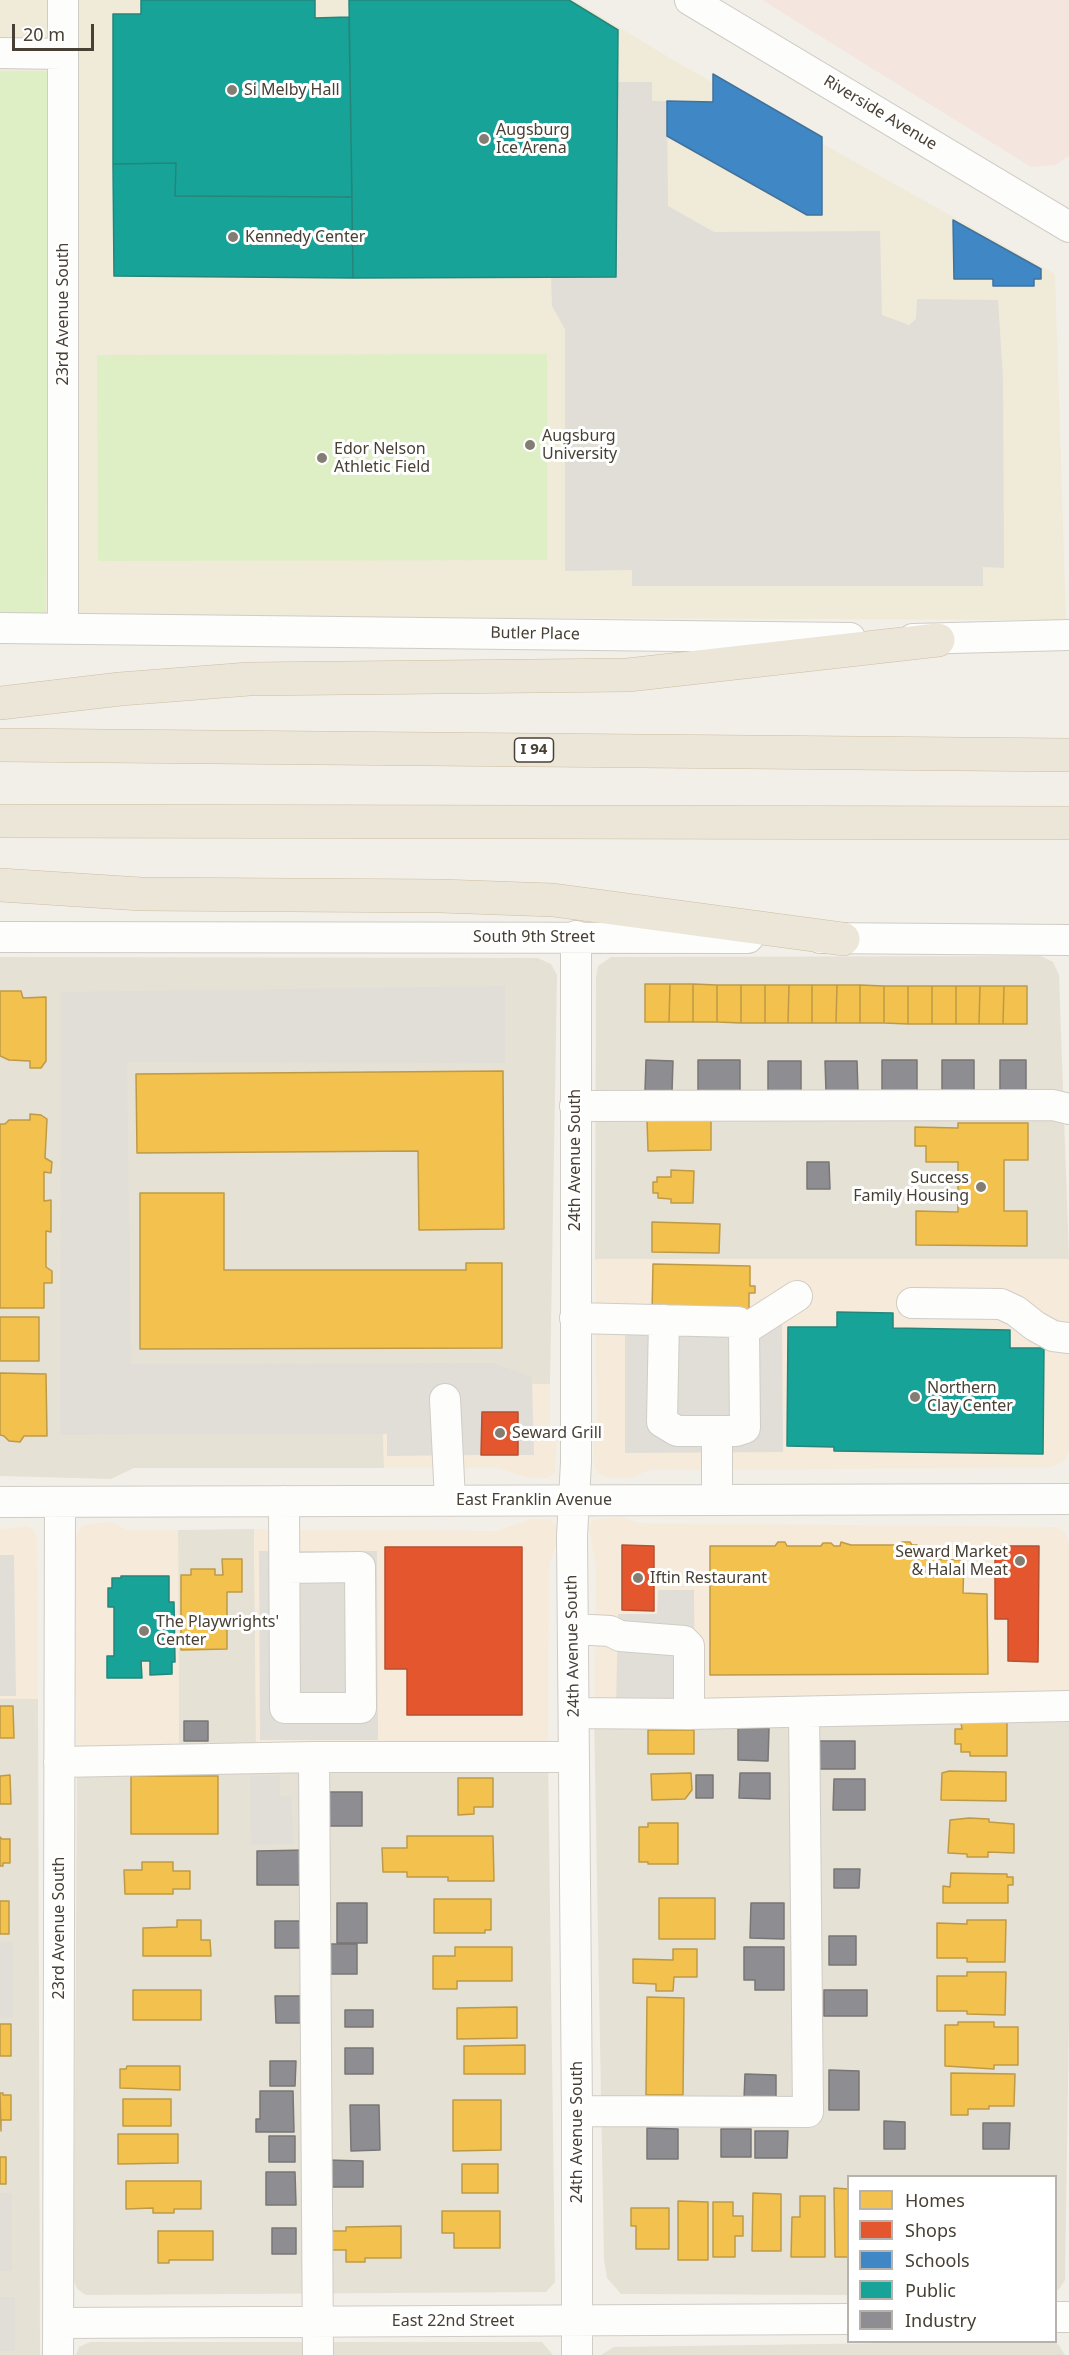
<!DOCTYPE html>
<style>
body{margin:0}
#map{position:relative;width:1069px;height:2355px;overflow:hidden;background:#f2efe8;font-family:"Noto Sans",sans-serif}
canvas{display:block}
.legend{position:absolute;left:847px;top:2175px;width:210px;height:168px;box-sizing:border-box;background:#fff;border:2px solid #b6b3ae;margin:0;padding:8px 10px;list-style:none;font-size:18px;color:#484034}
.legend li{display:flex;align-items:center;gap:12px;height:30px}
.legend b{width:30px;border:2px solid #b6b3ae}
.scale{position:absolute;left:12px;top:24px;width:82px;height:27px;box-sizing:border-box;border:3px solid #484034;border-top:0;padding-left:8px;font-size:18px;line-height:21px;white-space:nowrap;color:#484034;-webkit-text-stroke:4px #fff;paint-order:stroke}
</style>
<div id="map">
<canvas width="1069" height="2355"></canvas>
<ul class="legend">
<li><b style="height:16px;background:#f2c14e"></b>Homes</li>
<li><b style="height:16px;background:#e4572e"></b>Shops</li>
<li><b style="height:16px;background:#3f88c5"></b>Schools</li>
<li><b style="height:16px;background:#17a398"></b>Public</li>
<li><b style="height:16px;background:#8d8d92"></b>Industry</li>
</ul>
<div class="scale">20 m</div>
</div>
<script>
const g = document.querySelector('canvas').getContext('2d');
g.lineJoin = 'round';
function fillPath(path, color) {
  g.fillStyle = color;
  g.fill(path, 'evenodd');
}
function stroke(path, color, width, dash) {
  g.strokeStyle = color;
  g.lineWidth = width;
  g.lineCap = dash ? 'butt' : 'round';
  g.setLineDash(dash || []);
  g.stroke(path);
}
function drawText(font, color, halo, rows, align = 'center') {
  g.font = font + ' "Noto Sans",sans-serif';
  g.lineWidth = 6;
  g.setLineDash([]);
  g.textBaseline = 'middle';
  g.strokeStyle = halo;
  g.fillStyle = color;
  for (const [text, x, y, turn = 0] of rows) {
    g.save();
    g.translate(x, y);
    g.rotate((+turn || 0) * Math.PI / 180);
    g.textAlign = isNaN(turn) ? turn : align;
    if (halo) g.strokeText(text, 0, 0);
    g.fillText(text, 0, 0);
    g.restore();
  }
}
fillPath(new Path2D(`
 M1041 956 1053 962 1059 975 1069 1259H595L596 977 598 966 611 957Z
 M0 957 538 958 551 964 557 975 550 1384 383 1385 384 1468H134L111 1479 0 1476Z
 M254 1529 257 1756H548L555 2282 546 2292 86 2295 77 2289 74 2281 77 1757H179L178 1530Z
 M0 1699H38L40 2355H0Z
 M594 1714H1069V2021L1065 2280 1060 2288 1056 2291V2176H848V2295L621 2294 607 2278 604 2259Z
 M90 2342H542L553 2355H76L79 2347Z
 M963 2342H1054L1058 2344 1065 2355H601L614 2347Z`), '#e6e1d5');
fillPath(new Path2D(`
 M595 1259H1069V1451L1064 1461 1050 1468 649 1470 630 1478 604 1477 597 1473 593 1462 594 1441 597 1432Z
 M550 1384V1427L557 1442 555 1473 552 1475 547 1478H529L496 1468H384L382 1385Z
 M619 1517 640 1523 1058 1527 1066 1534 1069 1544V1714H594L596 1567 589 1529 591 1522 598 1519Z
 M532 1519H551L558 1527 557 1542 549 1565 548 1756H256L254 1529 496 1531Z
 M111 1522 128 1530H178L179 1757H77L74 1538 81 1527 88 1524Z
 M27 1526 33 1529 37 1536 38 1699H0V1529Z`), '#f6ebda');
fillPath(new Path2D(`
 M0 0H574L673 60 1055 274 1066 620 0 616Z`), '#f0ead9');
fillPath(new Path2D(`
 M762 0H1069V156L1055 165 1031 167Z`), '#f5e5df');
fillPath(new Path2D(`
 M0 71H49L46 614H0Z
 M547 354V560L98 561 97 355Z`), '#deeec5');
fillPath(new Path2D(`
 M618 82H652V101H667L668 206 714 232 880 231 882 315 909 325 916 319 917 299 998 300 1003 378 1004 568 983 567V586H632V570L565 571V329L552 306 551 277H616Z
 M505 986V1063L127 1062 131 1364 494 1363 532 1377 534 1455H518V1412H482L481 1455 387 1456V1434L60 1435 61 992Z
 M625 1317H782L783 1452 625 1453Z
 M259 1551H377L378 1740H260Z
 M0 1555H14L16 1696H0Z
 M658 1590H694L695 1707H616L618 1614H657Z
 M280 1775V1796L292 1795 293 1844 251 1845 250 1776Z
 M0 1942H13V2018H0Z
 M0 2193H12V2271H0Z
 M0 2297H15V2351H0Z`), '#e1ded8');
const homes = new Path2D(`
 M645 984H670L669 1022H645Z
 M670 984H693V1022H669Z
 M693 984 717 985V1022H693Z
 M717 985H741V1023L717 1022Z
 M741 985H765V1023H741Z
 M765 985H789L788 1023H765Z
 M789 985H812V1023H788Z
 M812 985H837L836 1023H812Z
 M837 985H860V1023H836Z
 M860 985 884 986V1023H860Z
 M884 986H908V1024L884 1023Z
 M908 986H932V1024H908Z
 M932 986H956V1024H932Z
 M956 986H980L979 1024H956Z
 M980 986H1004L1003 1024H979Z
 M1004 986H1027V1024H1003Z
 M0 991H21L23 998 46 997V1061L41 1068H30V1061L9 1060 0 1056Z
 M503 1071 504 1229 419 1230 418 1151 137 1153 136 1074Z
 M30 1114 41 1115 47 1119 45 1158 52 1162 51 1173 44 1172V1201L51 1200V1232L46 1231V1267L52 1271V1283H44V1308H0V1124H5L9 1120H30Z
 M711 1118V1150L648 1151 647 1119Z
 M958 1123H1028V1160H1004V1211H1027V1246L916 1245V1211L958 1212V1162H926V1146H915V1127L958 1128Z
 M671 1170 694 1171 693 1203H671V1199L658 1198V1193H653V1182H657V1177H671Z
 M140 1193H224V1270H466V1263H502V1348L140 1349Z
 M652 1222 720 1224 719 1253 652 1252Z
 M653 1264 750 1266V1286H755V1293H749V1315L652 1313Z
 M0 1317H39V1361H0Z
 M0 1373 46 1374 47 1436H24L20 1442 9 1441 4 1436 0 1435Z
 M778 1542H785L787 1546H821L823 1543H831L834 1546H840L841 1542 851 1545H900L902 1542H910L912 1545H917L916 1559 964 1560 963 1593 987 1594 988 1674 710 1675V1546H775Z
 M222 1559H242V1592H227V1649L181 1650V1575H191V1569H215V1575H223Z
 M0 1706H13L14 1738H0Z
 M1007 1722V1756H970V1752H961V1744H955V1729H962L961 1723Z
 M648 1730H694V1754H648Z
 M949 1771 1006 1772V1801L941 1800 942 1773Z
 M691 1773 692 1790 685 1799 652 1800 651 1774Z
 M10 1775 11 1804H0V1776Z
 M131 1776H218V1834H131Z
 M458 1778H493V1807H474V1814L458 1815Z
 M969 1818 989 1819V1822L1014 1824V1853L988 1852V1857H967V1854L948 1853 950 1820Z
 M648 1823H678V1864H648V1862H639V1827H648Z
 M407 1836H493L494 1881H448V1877H407V1872H383L382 1848H407Z
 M0 1837 2 1839H10V1863H3V1866H0Z
 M142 1862H173V1871H190V1889H173V1894H125L124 1870H142Z
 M951 1873 1007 1874V1877H1013V1885H1008V1903H943V1886L950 1887Z
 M659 1898H715V1939H659Z
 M434 1899H491V1930H485V1933H434Z
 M0 1901H9V1934H0Z
 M177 1920H201V1940H210L211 1956H143V1928L177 1927Z
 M967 1920H1006L1005 1962H967V1958H937V1923L967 1924Z
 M455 1947H512V1981H457V1989H433V1956H455Z
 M673 1949H697V1977H674L673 1991H656V1984L633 1983V1959L673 1960Z
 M967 1972H1006L1005 2015 967 2014V2011H937V1976H967Z
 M133 1990H201V2020H133Z
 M647 1997 684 1998 683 2095H646Z
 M517 2007V2038L457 2039V2008Z
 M958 2022H994V2027H1018V2065H994V2069L945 2066V2025H958Z
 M0 2024H11V2056H0Z
 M525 2045V2074H464V2046Z
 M127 2066H180V2090L120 2088V2069H126Z
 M951 2073 1015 2074 1014 2106H989V2109H968V2115H951Z
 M0 2093H3V2095H11V2120H1V2131Z
 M123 2099H171V2126H123Z
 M453 2100H501V2150L453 2151Z
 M118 2134H178V2163L118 2164Z
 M0 2157H6V2184H0Z
 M462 2164H498V2193H462Z
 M126 2181H201V2209H174V2213H153V2208L126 2209Z
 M834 2188 848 2189V2257H835Z
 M753 2193 781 2194V2251H752Z
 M800 2196H825V2257H791L792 2217H800Z
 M678 2201 708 2202V2260H678Z
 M713 2202H733V2216H743V2236H735V2257H713Z
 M631 2208H669V2249H636V2226H631Z
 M442 2211H500V2248H454V2233H442Z
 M401 2226V2258H365V2262H346V2250H332V2231H346V2227Z
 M158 2231H213V2260H169V2263H158Z`);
fillPath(homes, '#f2c14e');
stroke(homes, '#bf9a46', 1.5);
const shops = new Path2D(`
 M482 1412H518V1455H481Z
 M622 1545 654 1546V1611L622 1610Z
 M995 1546H1039L1038 1662 1008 1661V1619H995Z
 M385 1547H522V1715H407V1669H385Z`);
fillPath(shops, '#e4572e');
stroke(shops, '#b55030', 1.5);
const schools = new Path2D(`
 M713 74 822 137V215H807L667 136V101L713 102Z
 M953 220 1041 269V279H1034V286H993V279H954Z`);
fillPath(schools, '#3f88c5');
stroke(schools, '#42729a', 1.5);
const public = new Path2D(`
 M141 0H315V18L349 17 352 197 175 196 176 163 113 164V14H141Z
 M349 0H569L618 30 616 277 353 278Z
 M176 163 175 196 352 197 353 278 114 276 113 164Z
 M837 1312 893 1313V1328L1010 1330V1348H1044L1043 1454 834 1451V1447L787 1446 788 1327H837Z
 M121 1576H169V1602H174L175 1662H172V1674L150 1675V1661H141L142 1678H107V1656H114V1607H108V1588H112V1578H121Z`);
fillPath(public, '#17a398');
stroke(public, '#26857a', 1.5);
const industry = new Path2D(`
 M646 1060 673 1061 672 1092 645 1091Z
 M698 1060H740V1092L698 1093Z
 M882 1060H917V1093H882Z
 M942 1060H974V1092H942Z
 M1000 1060H1026V1092H1000Z
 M768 1061H801V1093H768Z
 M825 1061H857L858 1092H826Z
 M807 1162H829L830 1189H807Z
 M184 1721H208V1741H184Z
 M738 1728H769L768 1761 738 1760Z
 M812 1741H855V1769H811Z
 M740 1773H770V1799L739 1798Z
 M696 1775H713V1798H696Z
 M834 1779H865V1810H833Z
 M329 1792H362V1826H329Z
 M307 1850V1885H257V1851Z
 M834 1869H860L859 1888H834Z
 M337 1903H367V1943H337Z
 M751 1903H784V1939L750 1938Z
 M275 1921H304V1948H275Z
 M829 1936H856V1965H829Z
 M326 1944H357V1974H327Z
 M744 1947H784V1990H755V1980H744Z
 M824 1990H867V2016H824Z
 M275 1996H305V2023H276Z
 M345 2010H373V2027H345Z
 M345 2048H373V2074H345Z
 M270 2061H296L295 2086H270Z
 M829 2070 859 2071V2110H829Z
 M745 2074 776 2075V2099H744Z
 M260 2091H293L294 2132H256V2119H260Z
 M350 2105H379L380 2150 351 2151Z
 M884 2121 905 2122V2149H884Z
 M983 2123H1010L1009 2149H983Z
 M647 2128 678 2129V2159H647Z
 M721 2129H751V2157H721Z
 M755 2131H788L787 2158H755Z
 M269 2136H295V2162H269Z
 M327 2160 363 2161V2187H327Z
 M266 2172H295L296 2205H266Z
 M272 2228H296V2254H272Z`);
fillPath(industry, '#8d8d92');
stroke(industry, '#787676', 1.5);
const minor = new Path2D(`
 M690 0 1069 227
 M0 53 63 54
 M0 628 850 638
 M63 628V0
 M913 639 1069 635
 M576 936V1462L572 1536 577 2111V2355
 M0 937 748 938
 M820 938 1069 940
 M575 1106 1053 1105 1069 1109
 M912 1303 1001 1304 1016 1311 1035 1326 1053 1336 1069 1338
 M575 1318 738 1322 744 1330 745 1428 736 1431H717V1500
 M664 1320 662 1422 677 1431H717
 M744 1330 797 1296
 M445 1399 450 1500
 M284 1501 285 1708H361L360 1567 286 1568
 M0 1502 1069 1499
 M573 1629 610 1631 620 1636 684 1641 689 1646V1714
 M574 1713 689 1714 1069 1706
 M314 1757 318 2355
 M59 1762 314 1757H574
 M577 2111 808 2112 804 1712
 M1056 2317H1069
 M58 2323 848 2319
 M58 2355 60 1502`);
const highway = new Path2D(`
 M0 703 120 689 249 679 628 675 938 640
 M0 745 1069 755
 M0 821 1069 823
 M0 885 141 894 441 896 553 900 843 939`);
stroke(minor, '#d0ccc6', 32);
stroke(highway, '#ccbda1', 34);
stroke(minor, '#fdfdfc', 30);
stroke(highway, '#ece6d9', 33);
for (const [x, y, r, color] of [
 [232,90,6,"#847d73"],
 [484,139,6,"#847d73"],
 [233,237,6,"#847d73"],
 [530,445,6,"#847d73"],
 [322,458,6,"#847d73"],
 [981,1187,6,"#847d73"],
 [915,1397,6,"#847d73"],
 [500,1433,6,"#847d73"],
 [1020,1561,6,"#847d73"],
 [638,1578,6,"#847d73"],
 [144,1631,6,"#847d73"]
]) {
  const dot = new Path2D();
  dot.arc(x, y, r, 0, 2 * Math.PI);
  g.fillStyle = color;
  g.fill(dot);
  stroke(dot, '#fff', 2);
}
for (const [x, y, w] of [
 [534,750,39]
]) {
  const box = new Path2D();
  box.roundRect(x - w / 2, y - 12, w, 24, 4.5);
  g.fillStyle = '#fff';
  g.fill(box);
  stroke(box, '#484034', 1.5);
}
drawText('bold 15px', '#484034', null, [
 ["I 94",534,750]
]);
drawText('16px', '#484034', '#fff', [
 ["Si Melby Hall",244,90],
 ["Augsburg",496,130],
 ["Ice Arena",496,148],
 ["Kennedy Center",245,237],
 ["Augsburg",542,436],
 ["University",542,454],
 ["Edor Nelson",334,449],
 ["Athletic Field",334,467],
 ["Success",969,1178,"right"],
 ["Family Housing",969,1196,"right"],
 ["Northern",927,1388],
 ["Clay Center",927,1406],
 ["Seward Grill",512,1433],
 ["Seward Market",1008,1552,"right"],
 ["& Halal Meat",1008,1570,"right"],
 ["Iftin Restaurant",650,1578],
 ["The Playwrights'",156,1622],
 ["Center",156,1640]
], 'left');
drawText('16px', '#484034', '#fff', [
 ["Riverside Avenue",880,113,31],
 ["23rd Avenue South",63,314,-90],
 ["Butler Place",535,634,1],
 ["South 9th Street",534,937],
 ["24th Avenue South",575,1160,-90],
 ["East Franklin Avenue",534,1500],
 ["24th Avenue South",573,1646,-91],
 ["23rd Avenue South",59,1928,-90],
 ["24th Avenue South",577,2132,-90],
 ["East 22nd Street",453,2321]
]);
</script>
